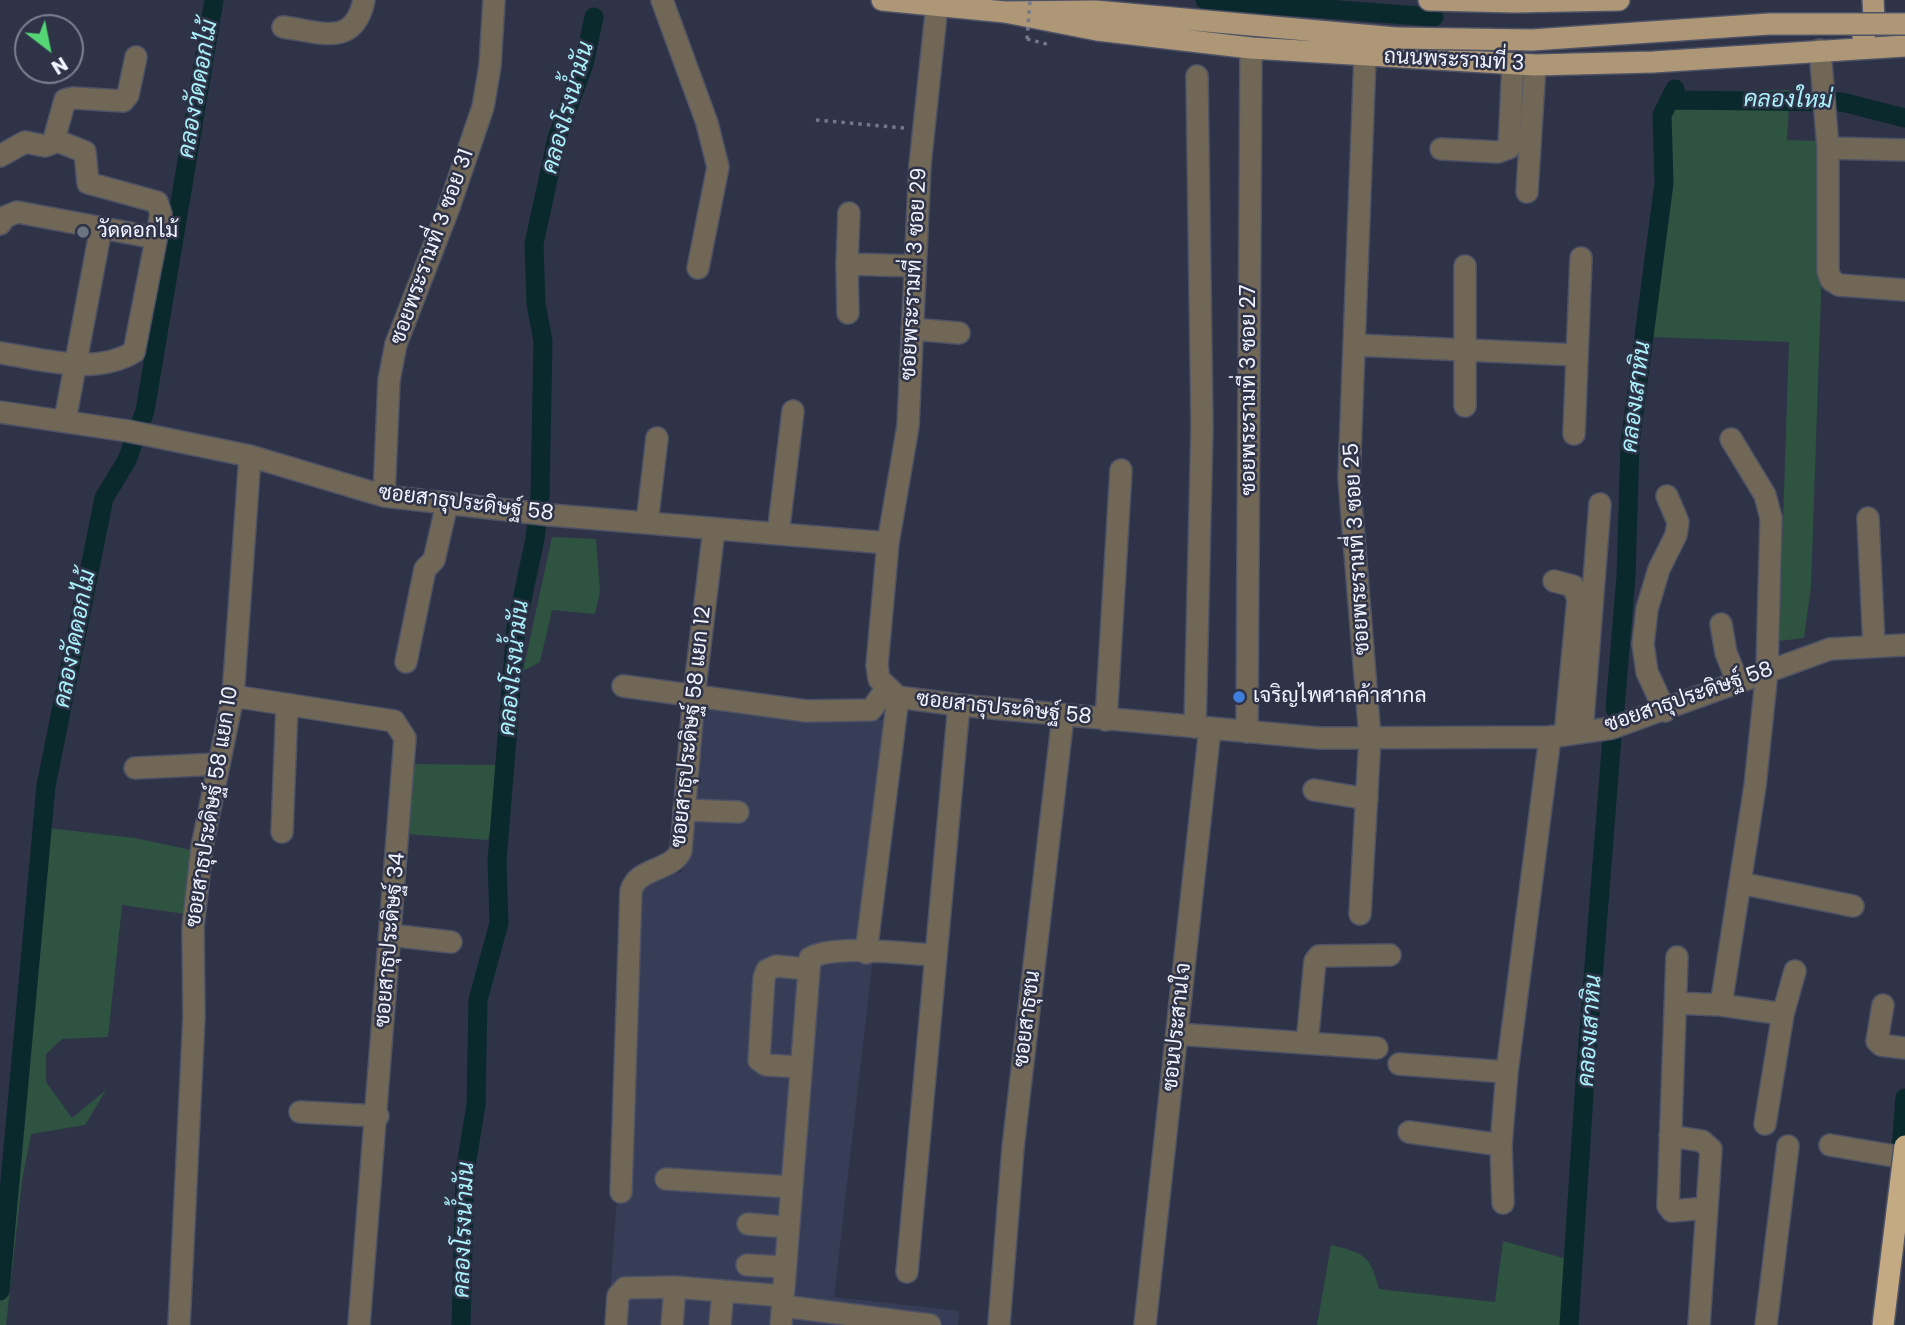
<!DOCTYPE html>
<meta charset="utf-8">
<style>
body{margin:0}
#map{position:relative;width:1905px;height:1325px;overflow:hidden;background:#2f3348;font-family:Poppins,sans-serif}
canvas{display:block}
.north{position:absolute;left:14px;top:14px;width:70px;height:70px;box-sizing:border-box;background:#2f3348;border:2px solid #7d8091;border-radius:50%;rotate:148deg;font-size:19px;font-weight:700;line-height:28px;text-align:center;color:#f1f4ff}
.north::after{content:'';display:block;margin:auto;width:24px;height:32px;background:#53d673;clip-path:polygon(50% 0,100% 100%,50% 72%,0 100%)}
</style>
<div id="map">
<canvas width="1905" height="1325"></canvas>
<div class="north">N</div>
</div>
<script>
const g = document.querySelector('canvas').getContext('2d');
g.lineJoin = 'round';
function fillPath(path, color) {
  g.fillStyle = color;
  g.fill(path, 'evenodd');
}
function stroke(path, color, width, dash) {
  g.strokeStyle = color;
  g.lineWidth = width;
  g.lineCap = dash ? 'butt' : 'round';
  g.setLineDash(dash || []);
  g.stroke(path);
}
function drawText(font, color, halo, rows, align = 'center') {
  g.font = font + ' Poppins,Sarabun,sans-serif';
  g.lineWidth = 5;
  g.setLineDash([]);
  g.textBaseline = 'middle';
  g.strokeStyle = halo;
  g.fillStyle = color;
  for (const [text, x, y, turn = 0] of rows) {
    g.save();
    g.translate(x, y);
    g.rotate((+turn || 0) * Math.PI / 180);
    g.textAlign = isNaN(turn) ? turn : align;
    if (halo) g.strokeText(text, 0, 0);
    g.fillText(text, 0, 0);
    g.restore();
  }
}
fillPath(new Path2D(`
 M701 706 900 721 834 1297 959 1311 958 1325H608L638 890 683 871Z`), '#383d57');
fillPath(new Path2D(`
 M1790 90 1787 140 1819 141 1821 294 1811 586 1804 638 1779 641 1789 342 1652 337 1669 115 1688 93Z
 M552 537 596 539 600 591 595 614 552 610 540 662 523 671Z
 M412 764 496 765 495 810 488 840 407 834Z
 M48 828 135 838 191 850 185 914 122 905 108 1037 62 1039 46 1054V1082L72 1118 106 1090 85 1125 31 1134 22 1181 6 1325H0V1250Z
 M1503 1241 1570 1260 1565 1325H1317L1331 1245C1364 1253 1370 1255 1379 1289L1495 1302Z`), '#2f5341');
stroke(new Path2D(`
 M1205 0 1434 17
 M1669 100 1842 102 1905 118
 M1615 709 1626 577 1630 444 1664 183 1662 115 1675 89
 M1900 1161 1905 1098
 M0 1291 46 786 104 498 127 460 145 411 214 0
 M461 1325 465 1172 476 1105 478 1000 499 923 497 861 516 628 535 539 540 496 543 341 536 304 534 244 557 138 584 64 594 17
 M1569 1325 1585 1080 1612 737`), '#0a292c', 19);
const minor = new Path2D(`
 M662 0 707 123 718 167 698 268
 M283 27C321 32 354 48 364 0
 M1820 50 1828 148V271L1831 280 1839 285 1905 290
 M1828 148 1905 150
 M1441 149 1498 152 1509 148 1513 64
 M0 156 25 142 45 146 53 143 65 100 73 98 123 101 128 95 136 57
 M1527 192 1535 65
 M0 224 5 217 17 212 156 238
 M847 264 849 213
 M1465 266V406
 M848 313 847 264 915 266
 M912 329 959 333
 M1355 345 1577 355
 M0 353C43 359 94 376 134 352L161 214 157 202 88 183 85 152 55 140
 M0 412 128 431 250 456 384 496 551 515 888 543 877 665 879 679 898 697 959 705 1319 738 1550 737 1612 728 1830 649 1905 645
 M65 420 101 228
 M1574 434 1581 258
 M1731 439 1765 495 1771 518 1767 671 1755 786 1721 1005 1783 1014 1765 1124
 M384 496 389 380 396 344 448 210 483 107 490 66 494 0
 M1868 518 1874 646
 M647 523 657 438
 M778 534 793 411
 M888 543 908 426 920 165 937 5
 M1554 581 1573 586 1578 599 1565 735
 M1721 624 1726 653 1738 683
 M406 662 425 569 434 560 447 504
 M623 686 806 711 871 710 887 688
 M233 696 394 721 405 738 359 1325
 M1665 711 1647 672 1643 644 1647 609 1659 569 1676 535 1678 522 1667 496
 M1106 720 1121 470
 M1195 727 1202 426 1197 76
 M1247 732 1251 48
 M1582 732 1600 504
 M135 768 219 764
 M1314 790 1367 799
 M684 810 738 812
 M282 832 287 705
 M1740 883 1853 906
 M1360 914 1370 737 1349 478 1365 57
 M390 935 451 942
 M866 953 898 697
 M1677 957 1668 1206 1672 1211 1706 1208
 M1675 1003 1721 1005
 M1883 1005 1877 1041 1881 1045 1905 1048
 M1783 1014 1795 971
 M1177 1034 1377 1048
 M1307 1043 1315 961 1319 956 1390 955
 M1399 1064 1507 1072
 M800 1067 766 1065 759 1060 764 978 767 970 776 966 807 969
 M300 1112 378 1116
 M1409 1132 1501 1145
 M1670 1136 1702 1141 1711 1149 1699 1325
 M1830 1145 1905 1158
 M666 1179 790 1187
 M621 1192 631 891C637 867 671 872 681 851L694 695 714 529
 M1503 1203 1501 1145 1507 1072 1550 737
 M748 1224 786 1227
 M747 1265 784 1267
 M907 1272 959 705
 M782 1306 930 1325
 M999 1324 1013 1148 1063 716
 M179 1325 194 1017 193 927 202 847 233 696 250 456
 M616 1325 618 1296 625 1288 675 1287 783 1296
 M672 1325 675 1287
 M720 1325 723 1291
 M781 1325 810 958C836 944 904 954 936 955
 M1145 1325 1210 728
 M1766 1325 1788 1146`);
const major = new Path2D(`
 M882 0 1005 12 1095 11 1396 38
 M1429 0 1515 2 1619 0
 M1005 12 1097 30 1251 48 1535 65 1653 62 1905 46
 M1863 36 1874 18 1873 0`);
stroke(minor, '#4e5265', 24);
stroke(major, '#4e5265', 24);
stroke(new Path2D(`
 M1027 39 1050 45
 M816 120 904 128`), '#737788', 3.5, [3.5, 5]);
stroke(minor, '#716757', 21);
stroke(major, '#ad9777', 21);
const majorBridge = new Path2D(`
 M1396 38 1532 40 1769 24H1905`);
const highwayBridge = new Path2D(`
 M1883 1325 1905 1146`);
stroke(majorBridge, '#4e5265', 24, []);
stroke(highwayBridge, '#4e5265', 24, []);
stroke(new Path2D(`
 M1027 39 1030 0`), '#737788', 3.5, [3.5, 5]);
stroke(majorBridge, '#ad9777', 21);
stroke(highwayBridge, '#c4aa83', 21);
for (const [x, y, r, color] of [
 [83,232,7,"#6b7280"],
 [1239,697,7,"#3f7fe0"]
]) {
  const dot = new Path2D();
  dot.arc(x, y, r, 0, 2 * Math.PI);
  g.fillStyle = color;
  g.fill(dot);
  stroke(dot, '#2f3348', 2.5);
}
drawText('21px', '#f1f4ff', '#2f3348', [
 ["ถนนพระรามที่ 3",1454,61,3],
 ["ซอยพระรามที่ 3 ซอย 31",433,247,-70],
 ["ซอยพระรามที่ 3 ซอย 29",915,274,-87],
 ["ซอยพระรามที่ 3 ซอย 27",1250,390,-90],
 ["ซอยสาธุประดิษฐ์ 58",466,504,7],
 ["ซอยพระรามที่ 3 ซอย 25",1358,549,-93],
 ["ซอยสาธุประดิษฐ์ 58",1689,698,-19],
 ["ซอยสาธุประดิษฐ์ 58",1004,709,6],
 ["ซอยสาธุประดิษฐ์ 58 แยก 12",692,727,-84],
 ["ซอยสาธุประดิษฐ์ 58 แยก 10",213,807,-81],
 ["ซอยสาธุประดิษฐ์ 34",391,940,-85],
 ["ซอยสาธุชน",1028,1019,-83],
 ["ซอนประสานใจ",1178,1027,-84]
]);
drawText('21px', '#f1f4ff', '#2f3348', [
 ["วัดดอกไม้",97,232],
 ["เจริญไพศาลค้าสากล",1253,697]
], 'left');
drawText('italic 23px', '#aaf2fb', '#2f3348', [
 ["คลองวัดดอกไม้",199,89,-80],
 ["คลองใหม่",1788,101,1],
 ["คลองโรงน้ำมัน",569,108,-74],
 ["คลองเสาหิน",1637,397,-83],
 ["คลองวัดดอกไม้",76,639,-79],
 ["คลองโรงน้ำมัน",515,668,-84],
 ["คลองเสาหิน",1591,1031,-86],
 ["คลองโรงน้ำมัน",465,1230,-88]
]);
</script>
